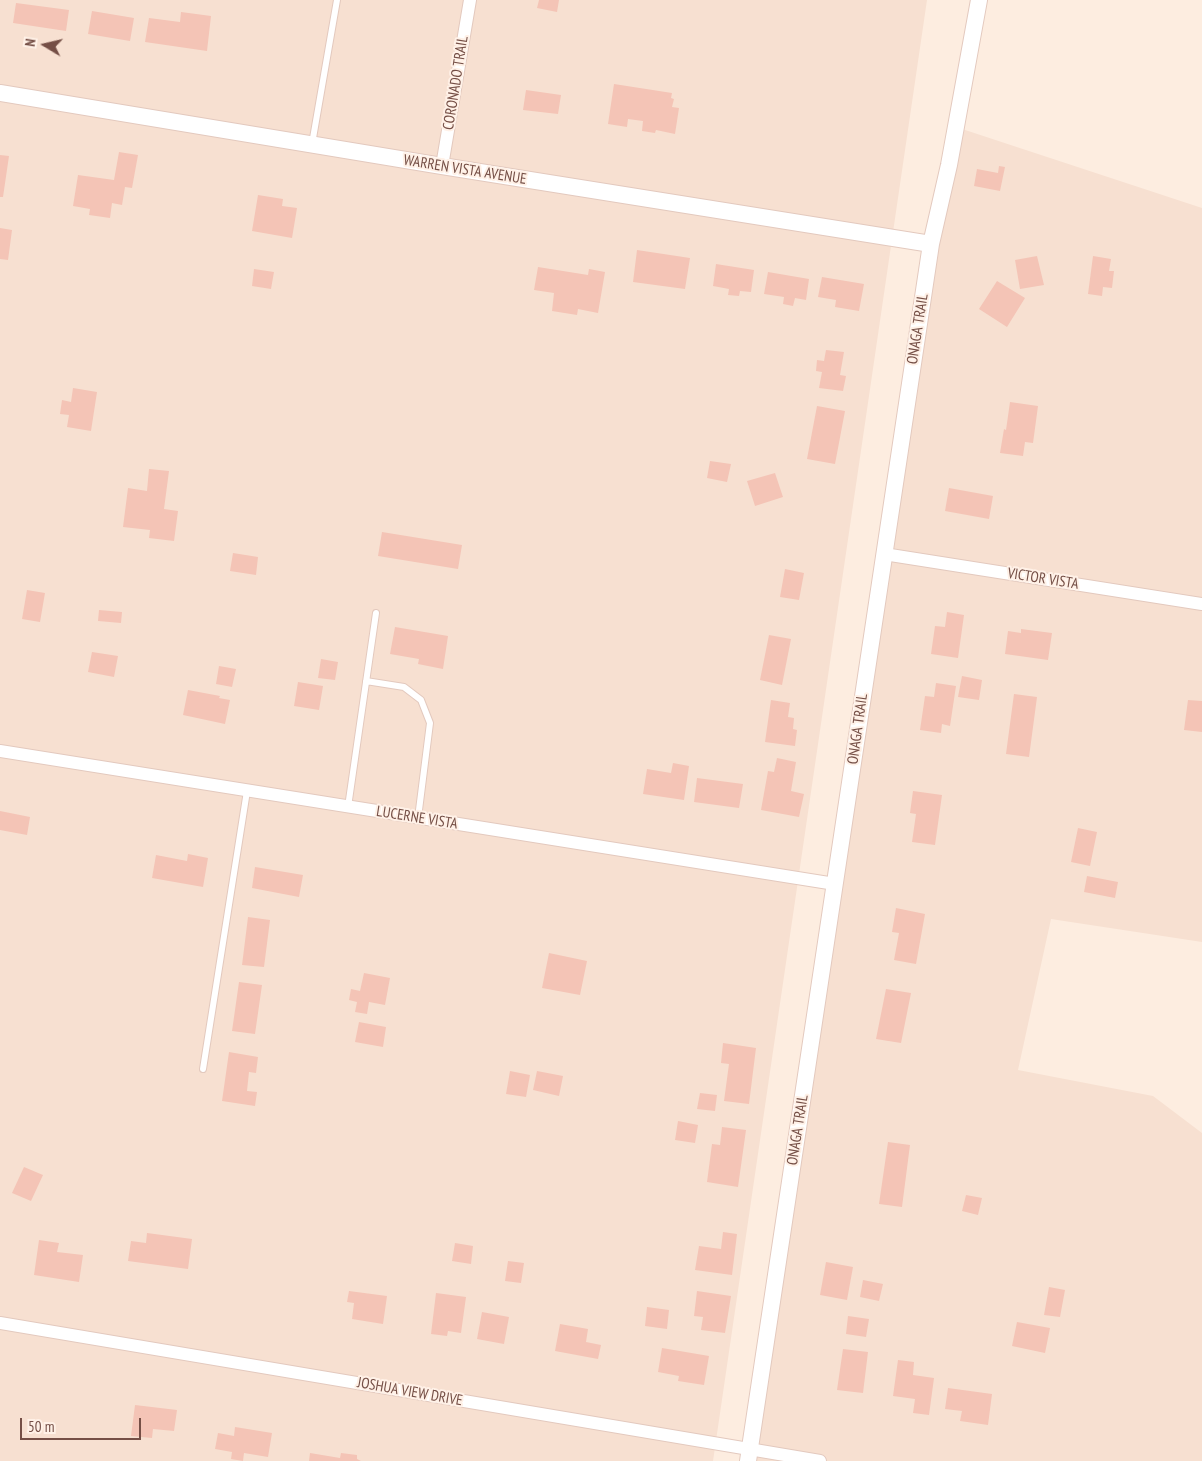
<!DOCTYPE html>
<style>
body{margin:0}
#map{position:relative;width:1202px;height:1461px;overflow:hidden;background:#fdede0;font-family:"PT Sans Narrow",sans-serif}
canvas{display:block}
.north{position:absolute;left:20px;top:20px;width:50px;height:50px;-webkit-text-stroke:4px #fff1e7;paint-order:stroke;rotate:279deg;font-size:14px;font-weight:700;line-height:20px;text-align:center;color:#754f46}
.north::after{content:'';display:block;margin:auto;width:18px;height:22px;background:#754f46;clip-path:polygon(50% 0,100% 100%,50% 72%,0 100%)}
.scale{position:absolute;left:20px;top:1418px;width:121px;height:22px;box-sizing:border-box;border:2px solid #754f46;border-top:0;padding-left:6px;font-size:15px;line-height:18px;white-space:nowrap;color:#754f46;-webkit-text-stroke:4px #fff1e7;paint-order:stroke}
</style>
<div id="map">
<canvas width="1202" height="1461"></canvas>
<div class="north">N</div>
<div class="scale">50 m</div>
</div>
<script>
const g = document.querySelector('canvas').getContext('2d');
g.lineJoin = 'round';
function fillPath(path, color) {
  g.fillStyle = color;
  g.fill(path, 'evenodd');
}
function stroke(path, color, width, dash) {
  g.strokeStyle = color;
  g.lineWidth = width;
  g.lineCap = dash ? 'butt' : 'round';
  g.setLineDash(dash || []);
  g.stroke(path);
}
function drawText(font, color, halo, rows, align = 'center') {
  g.font = font + ' "PT Sans Narrow",sans-serif';
  g.lineWidth = 4;
  g.setLineDash([]);
  g.textBaseline = 'middle';
  g.strokeStyle = halo;
  g.fillStyle = color;
  for (const [text, x, y, turn = 0] of rows) {
    g.save();
    g.translate(x, y);
    g.rotate((+turn || 0) * Math.PI / 180);
    g.textAlign = isNaN(turn) ? turn : align;
    if (halo) g.strokeText(text, 0, 0);
    g.fillText(text, 0, 0);
    g.restore();
  }
}
fillPath(new Path2D(`
 M0 0H927L713 1461H0Z
 M956 127 1202 208V942L1051 919 1018 1070 1153 1096 1202 1133V1461H754Z`), '#f7e0d1');
fillPath(new Path2D(`
 M539 0H559L557 12 537 8Z
 M16 3 69 10 66 31 13 23Z
 M92 11 134 18 130 41 88 34Z
 M181 12 211 16 207 51 145 42 149 18 180 22Z
 M614 84 672 93 671 98 674 99 672 107 679 108 675 134 656 130 655 133 642 131 643 121 628 119 627 127 608 124Z
 M526 90 561 95 558 114 523 110Z
 M119 152 138 155 132 188 125 187 122 205 112 203 110 218 89 215 90 209 73 206 78 175 114 180Z
 M0 155 9 156 3 197H0Z
 M999 166 1005 167 1000 191 974 186 977 169 998 173Z
 M258 195 283 199 282 206 297 208 292 238 252 231Z
 M0 228 12 230 8 260 0 259Z
 M637 250 690 258 685 289 633 282Z
 M1037 256 1044 285 1020 289 1015 260Z
 M1093 256 1111 259 1109 271H1114L1112 288 1103 287 1102 296 1088 294Z
 M716 264 754 270 751 292 740 291 739 296 728 295 729 289 713 286Z
 M538 267 588 275 589 269 605 272 598 313 578 309 577 315 552 311 554 293 534 290Z
 M254 269 274 272 271 289 252 286Z
 M768 272 809 279 806 300 795 298 793 306 783 304 784 297 764 294Z
 M822 277 864 284 859 311 835 307 836 300 818 297Z
 M997 281 1025 298 1007 327 979 309Z
 M826 350 844 352 840 375 846 376 843 391 819 388 822 372 816 371 817 360 824 361Z
 M73 388 97 392 91 431 67 427 69 415 60 414 62 400 71 402Z
 M1010 402 1038 406 1033 443 1025 442 1023 456 1000 453 1004 429 1006 430Z
 M817 406 845 411 835 464 807 459Z
 M710 461 731 464 727 482 707 478Z
 M149 469 169 471 164 509 178 511 174 541 149 538 150 530 123 527 128 488 147 491Z
 M775 473 783 497 755 506 747 481Z
 M949 488 993 496 989 519 945 511Z
 M382 532 462 545 458 569 378 556Z
 M233 553 258 557 256 575 230 571Z
 M785 569 804 573 799 600 780 597Z
 M27 590 45 593 40 622 22 619Z
 M99 610 122 612 121 623 98 621Z
 M947 612 964 615 958 658 931 654 935 626 945 627Z
 M395 627 448 636 443 669 418 664 419 659 390 654Z
 M1021 629 1052 633 1048 660 1005 654 1008 631 1021 633Z
 M769 635 791 639 782 685 760 680Z
 M92 652 118 656 114 677 88 672Z
 M321 659 338 662 335 680 318 678Z
 M219 666 236 669 232 687 216 684Z
 M962 676 982 680 979 700 958 697Z
 M298 682 323 686 319 710 294 706Z
 M936 683 956 686 950 726 942 724 941 733 920 730 925 696 934 697Z
 M188 690 220 696 219 698 230 700 225 724 183 715Z
 M1014 694 1037 697 1029 757 1006 754Z
 M771 700 790 703 788 717 794 718 793 729 797 730 795 746 765 742Z
 M1188 700 1202 701V732L1184 730Z
 M777 758 796 762 791 791 804 794 799 817 761 810 768 771 774 772Z
 M673 763 689 766 684 800 643 794 647 769 671 773Z
 M697 778 743 784 739 808 694 802Z
 M913 791 942 795 935 845 912 842 916 814 910 813Z
 M0 811 30 817 27 835 0 830Z
 M1078 828 1097 832 1090 866 1071 862Z
 M188 854 208 858 203 887 152 878 156 855 187 861Z
 M255 867 303 875 299 897 252 888Z
 M1087 876 1118 882 1115 898 1084 892Z
 M896 908 925 914 916 964 894 960 899 933 892 932Z
 M248 917 270 920 264 967 242 965Z
 M549 953 587 961 580 995 542 988Z
 M364 973 390 978 385 1005 369 1002 367 1014 355 1012 357 1002 349 1000 351 989 360 991Z
 M239 982 262 985 255 1034 232 1031Z
 M886 989 911 993 901 1043 876 1039Z
 M359 1022 386 1027 383 1047 355 1042Z
 M723 1043 756 1048 749 1104 724 1101 729 1064 721 1063Z
 M229 1052 258 1057 256 1073 249 1072 247 1091 257 1092 255 1106 222 1101Z
 M510 1071 530 1075 526 1097 506 1094Z
 M537 1071 563 1076 559 1096 533 1090Z
 M700 1093 717 1095 715 1111 697 1109Z
 M678 1121 698 1125 695 1143 675 1140Z
 M722 1127 746 1130 738 1187 707 1182 712 1144 720 1145Z
 M888 1142 910 1145 902 1207 879 1204Z
 M24 1167 43 1175 31 1201 12 1193Z
 M966 1195 982 1198 978 1215 962 1211Z
 M723 1232 737 1234 732 1275 695 1270 699 1246 721 1249Z
 M147 1233 192 1239 188 1269 128 1261 131 1241 146 1243Z
 M39 1240 59 1243 57 1252 83 1255 79 1282 34 1275Z
 M455 1243 473 1246 471 1264 452 1261Z
 M508 1261 524 1263 521 1283 505 1281Z
 M826 1262 853 1267 847 1300 820 1295Z
 M863 1280 883 1284 879 1301 860 1297Z
 M1049 1287 1065 1290 1060 1317 1044 1315Z
 M349 1291 387 1296 383 1324 352 1319 354 1303 347 1302Z
 M697 1291 731 1296 725 1333 701 1330 703 1317 694 1316Z
 M436 1293 466 1297 461 1333 448 1331 447 1336 431 1334Z
 M647 1307 669 1310 667 1329 645 1326Z
 M482 1312 509 1317 504 1344 477 1339Z
 M848 1316 869 1319 866 1337 846 1334Z
 M1017 1322 1050 1328 1045 1353 1012 1346Z
 M560 1324 588 1329 586 1342 601 1345 598 1359 555 1351Z
 M662 1348 709 1356 704 1385 678 1381 679 1376 658 1372Z
 M843 1349 868 1352 863 1393 837 1390Z
 M898 1360 914 1362 913 1375 934 1378 929 1415 913 1413 915 1399 893 1396Z
 M948 1388 992 1394 988 1425 960 1421 962 1411 945 1409Z
 M135 1405 177 1410 174 1431 153 1429 152 1438 131 1436Z
 M235 1427 272 1433 268 1457 244 1453 243 1461 231 1459 232 1452 215 1449 218 1433 234 1436Z
 M310 1453 340 1458 341 1453 357 1455V1459L361 1461H309Z`), '#f4c4b6');
const service = new Path2D(`
 M312 144 337 0
 M366 681 404 687 421 700 430 723 418 818
 M348 807 376 613
 M203 1069 247 791`);
const minor = new Path2D(`
 M442 166 470 0
 M884 554 1202 604
 M0 751 835 884
 M0 1323 820 1461`);
const tertiary = new Path2D(`
 M0 93 442 166 931 244
 M748 1461 931 244 949 165 979 0`);
stroke(service, '#e3c9be', 8);
stroke(minor, '#e3c9be', 14);
stroke(tertiary, '#e3c9be', 18);
stroke(service, '#fff', 6);
stroke(minor, '#fff', 12);
stroke(tertiary, '#fff', 16);
drawText('15px', '#754f46', '#fff1e7', [
 ["CORONADO TRAIL",456,83,-81],
 ["WARREN VISTA AVENUE",465,170,9],
 ["ONAGA TRAIL",918,329,-81],
 ["VICTOR VISTA",1043,579,9],
 ["ONAGA TRAIL",858,729,-82],
 ["LUCERNE VISTA",417,818,9],
 ["ONAGA TRAIL",798,1130,-81],
 ["JOSHUA VIEW DRIVE",410,1392,10]
]);
</script>
